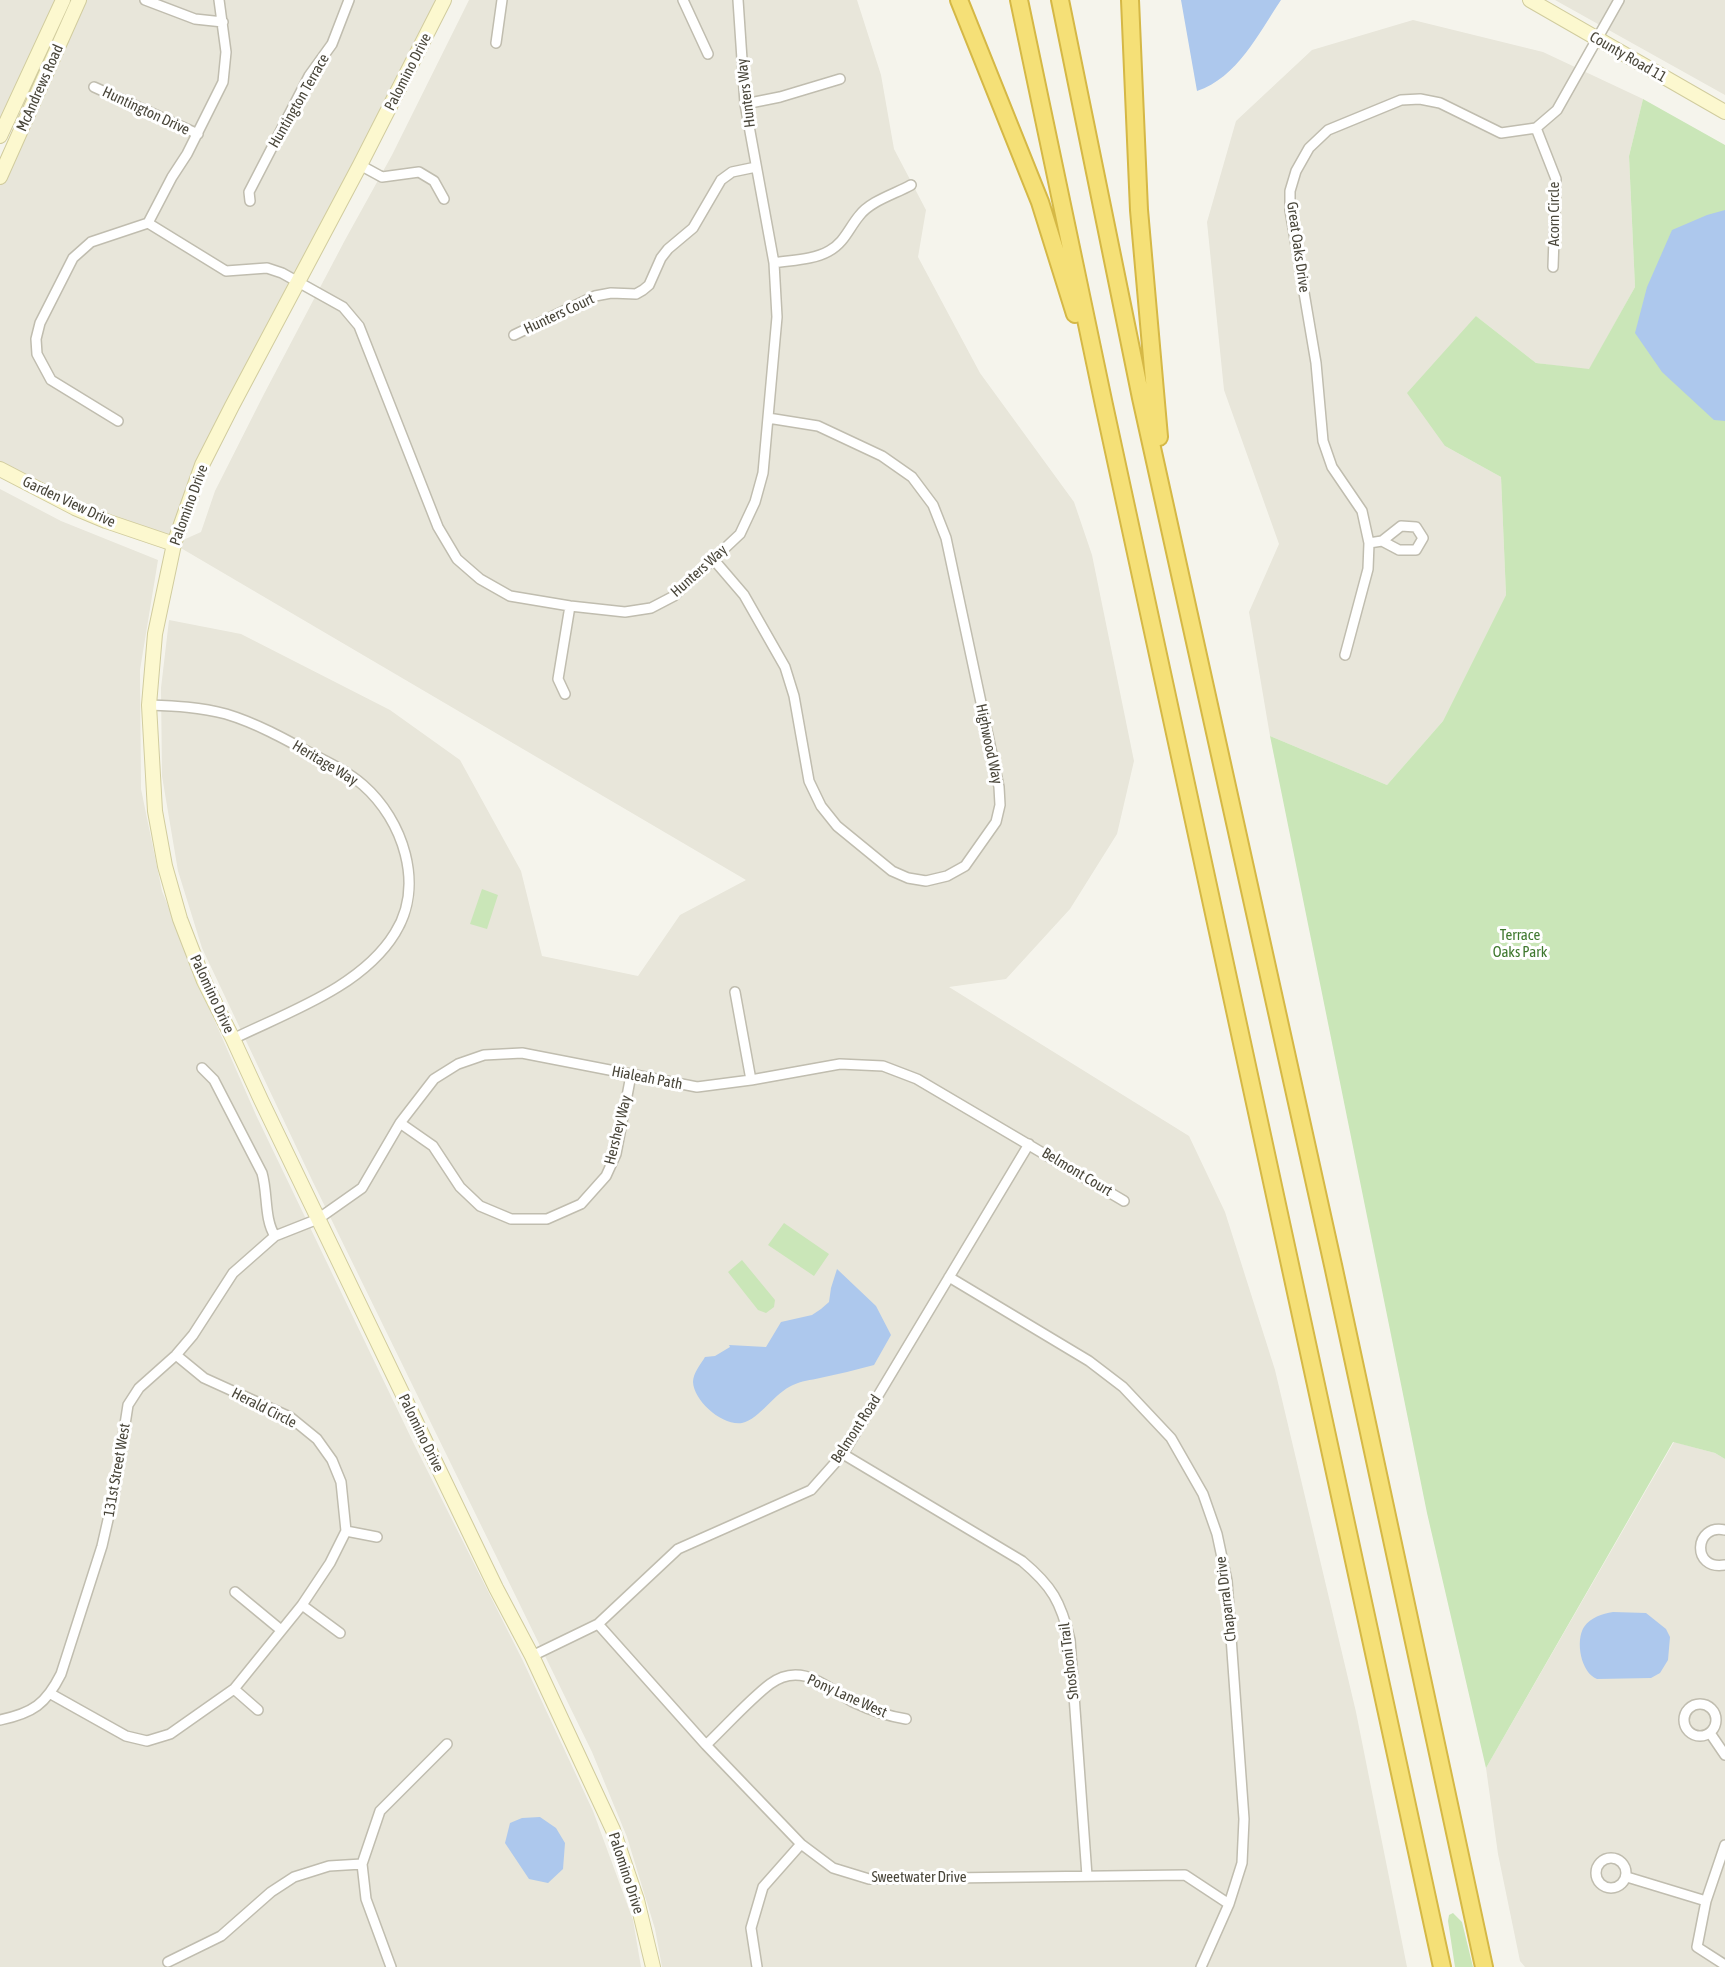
<!DOCTYPE html>
<style>
body{margin:0}
canvas{display:block;background:#f5f4ec}
</style>
<canvas width="1725" height="1967"></canvas>
<script>
const g = document.querySelector('canvas').getContext('2d');
g.lineJoin = 'round';
function fillPath(path, color) {
  g.fillStyle = color;
  g.fill(path, 'evenodd');
}
function stroke(path, color, width, dash) {
  g.strokeStyle = color;
  g.lineWidth = width;
  g.lineCap = dash ? 'butt' : 'round';
  g.setLineDash(dash || []);
  g.stroke(path);
}
function drawText(font, color, halo, rows, align = 'center') {
  g.font = font + ' "Asap Condensed",sans-serif';
  g.lineWidth = 6;
  g.setLineDash([]);
  g.textBaseline = 'middle';
  g.strokeStyle = halo;
  g.fillStyle = color;
  for (const [text, x, y, turn = 0] of rows) {
    g.save();
    g.translate(x, y);
    g.rotate((+turn || 0) * Math.PI / 180);
    g.textAlign = isNaN(turn) ? turn : align;
    if (halo) g.strokeText(text, 0, 0);
    g.fillText(text, 0, 0);
    g.restore();
  }
}
fillPath(new Path2D(`
 M0 0H63L0 136Z
 M79 0H444L232 406 174 544 201 532 215 491 264 394 345 240 392 155 469 0H857L881 75 894 149 926 210 918 257 980 373 1074 502 1092 555 1134 761 1117 834 1070 909 1006 979 949 987 1189 1136 1225 1212 1275 1370 1356 1712 1407 1967H662L655 1929 627 1837 592 1752 312 1180 202 948 178 871 162 776 161 688 169 620 241 634 390 710 460 760 521 871 542 956 638 976 680 915 746 880 174 544 0 469V177Z
 M1555 0H1725V95Z
 M1413 20 1543 52 1643 99 1629 156 1635 287 1589 370 1536 363 1476 316 1445 446 1501 477 1506 595 1443 721 1387 785 1270 736 1249 612 1279 544 1224 390 1207 222 1236 121 1312 50Z
 M0 489 61 521 158 560 140 670 141 789 162 891 213 1017 256 1115 415 1446 523 1661 593 1811 633 1920 641 1967H0Z
 M1674 1442 1715 1453 1725 1459V1967H1525L1520 1961 1498 1854 1486 1768Z`), '#e8e6da');
fillPath(new Path2D(`
 M1643 99 1725 145V1459L1715 1453 1673 1442 1486 1768 1427 1513 1270 736 1387 785 1443 721 1506 595 1501 477 1445 446 1407 393 1476 316 1536 363 1589 369 1635 287 1629 156Z
 M482 889 498 895 487 929 470 924Z
 M784 1223 829 1254 814 1276 768 1245Z
 M742 1260 775 1300 774 1307 766 1313 758 1310 728 1272Z
 M1453 1913 1462 1922 1473 1967H1455L1448 1921 1449 1915Z`), '#cae6b8');
fillPath(new Path2D(`
 M1181 0H1281C1259 33 1237 78 1197 91Z
 M1725 210V421L1714 420 1662 372 1635 333 1647 287 1672 230 1707 215Z
 M837 1269 876 1306 891 1335 874 1365C856 1370 838 1374 820 1378 811 1380 801 1381 793 1385 774 1393 760 1419 742 1423 722 1426 694 1401 693 1382 693 1373 701 1364 705 1357L715 1356 730 1347 729 1345 766 1347 781 1322 812 1315 821 1309 829 1302 831 1288Z
 M1613 1612 1646 1613 1666 1629 1670 1637 1668 1660 1660 1673 1651 1678 1597 1679C1581 1673 1575 1641 1584 1627 1591 1617 1602 1614 1613 1612Z
 M540 1817 556 1828 565 1843 563 1869 548 1883 529 1879 505 1843 510 1823 522 1818Z`), '#adc8ed');
const street = new Path2D(`
 M145 0 195 19 223 22
 M683 0 708 54
 M496 43 502 0
 M94 87 198 134
 M745 104 780 97 840 79
 M1536 128 1556 179 1553 267
 M360 165 382 177 419 172 434 181 444 199
 M250 201 249 192 309 76 332 44 349 0
 M148 223 226 271 267 268 282 273 343 307 359 326 438 527 457 559 480 579 510 596 570 606 625 612 651 608 674 596 740 534 755 502 763 473 777 317 774 263 745 104 738 0
 M148 223 172 177 187 154 223 82 226 52 219 0
 M774 263C792 260 813 260 829 251 844 243 849 228 859 216 870 201 895 194 911 185
 M514 335 595 296 611 293 636 294 643 290 649 285 661 258 668 249 693 228 721 180 732 172 756 167
 M118 421 51 380 37 354 36 339 40 323 73 258 91 242 148 223
 M1369 543 1382 541 1399 550H1416L1423 538 1416 527 1401 526 1382 541
 M714 560 744 595 785 667 794 696 809 781 821 806 837 826 892 871 908 878 926 881 947 876 965 866 996 822 1000 805 999 787 946 538 933 505 912 477 882 456 818 426 768 418
 M1345 655 1368 569 1369 543 1362 511 1332 467 1323 441 1316 363 1290 210V191L1296 171 1309 148 1328 130 1401 100 1420 99 1440 103 1501 133 1536 128 1557 110 1619 0
 M565 694 558 679 570 606
 M149 705C175 706 200 707 226 714 256 723 285 739 312 754 330 763 348 772 363 785 403 820 425 885 395 933 362 987 288 1012 233 1039
 M735 992 751 1080
 M202 1068 214 1080 262 1173C268 1194 264 1219 275 1236
 M400 1123 433 1146 460 1187 480 1206 511 1219H547L581 1204 606 1176 616 1154 631 1075
 M949 1277 1089 1361 1123 1387 1171 1438 1203 1494 1217 1534 1227 1581 1244 1819 1242 1863 1229 1904 1201 1967
 M843 1454 1022 1561C1052 1586 1061 1602 1070 1640L1087 1876
 M1725 1530C1694 1523 1691 1571 1725 1565
 M346 1531 377 1537
 M235 1592 281 1630
 M302 1605 340 1633
 M598 1624 706 1745 801 1844 833 1868 869 1879 1185 1875 1229 1904
 M532 1656 598 1624 678 1549 811 1490 843 1454 1029 1144
 M234 1689 258 1710
 M51 1694 126 1736 147 1741 170 1734 234 1689 302 1605 330 1563 346 1531 341 1482 332 1460 317 1439 290 1417 204 1378 176 1355
 M1684 1720a16 16 0 1 1 32 0a16 16 0 1 1-32 0Z
 M0 1720C33 1713 46 1704 61 1674L102 1546 115 1489 128 1405 139 1388 176 1355 193 1335 233 1273 275 1236 318 1219 362 1188 400 1123 434 1079 458 1064 484 1055 522 1053 697 1087 751 1080 840 1064 883 1066 917 1079 1124 1201
 M1710 1733 1725 1755
 M706 1745C726 1726 749 1700 770 1684 801 1661 826 1687 853 1702 870 1710 887 1716 906 1719
 M1725 1845 1706 1901 1697 1947 1725 1965
 M1596 1873a15 15 0 1 1 30 0a15 15 0 1 1-30 0Z
 M1627 1877 1706 1901
 M168 1962 221 1936 271 1892 294 1877 329 1866 362 1864
 M391 1967 366 1899 362 1864 380 1811 447 1744
 M757 1967 751 1928 763 1887 801 1844`);
const secondary = new Path2D(`
 M444 0 360 165 232 406 202 465 174 544 155 634 149 705 155 811 165 866 180 919 204 981 233 1039 261 1100 496 1588 532 1656 613 1830 637 1900 653 1967
 M1530 0 1725 112
 M0 136 63 0
 M0 177 79 0
 M0 469 75 508 106 521 174 544`);
const highway = new Path2D(`
 M959 0 1040 202 1075 314
 M1019 0 1104 405 1442 1967
 M1060 0 1141 398 1333 1265 1484 1967
 M1130 0 1139 210 1159 437`);
stroke(street, '#c0bdaf', 12);
stroke(secondary, '#d1cc9e', 16);
stroke(highway, '#d5b846', 20);
stroke(street, '#fff', 9);
stroke(secondary, '#fcf8cf', 14);
stroke(highway, '#f5e077', 16);
drawText('15px', '#49463a', '#fff', [
 ["County Road 11",1628,57,30],
 ["Palomino Drive",408,72,-63],
 ["McAndrews Road",40,88,-66],
 ["Hunters Way",746,93,-97],
 ["Huntington Terrace",299,101,-60],
 ["Huntington Drive",146,111,25],
 ["Acorn Circle",1554,214,-90],
 ["Great Oaks Drive",1298,247,82],
 ["Hunters Court",559,314,-25],
 ["Garden View Drive",69,502,25],
 ["Palomino Drive",189,505,-70],
 ["Hunters Way",699,571,-42],
 ["Highwood Way",989,744,78],
 ["Heritage Way",325,763,31],
 ["Palomino Drive",212,994,65],
 ["Hialeah Path",647,1078,11],
 ["Hershey Way",618,1130,-76],
 ["Belmont Court",1077,1172,31],
 ["Herald Circle",264,1408,27],
 ["Belmont Road",856,1429,-57],
 ["Palomino Drive",421,1433,64],
 ["131st Street West",117,1470,-80],
 ["Chaparral Drive",1226,1599,-97],
 ["Shoshoni Trail",1069,1661,-97],
 ["Pony Lane West",847,1696,24],
 ["Palomino Drive",626,1873,72],
 ["Sweetwater Drive",919,1877]
]);
drawText('15px', '#3f782f', '#fff', [
 ["Terrace",1520,935],
 ["Oaks Park",1520,952]
]);
</script>
